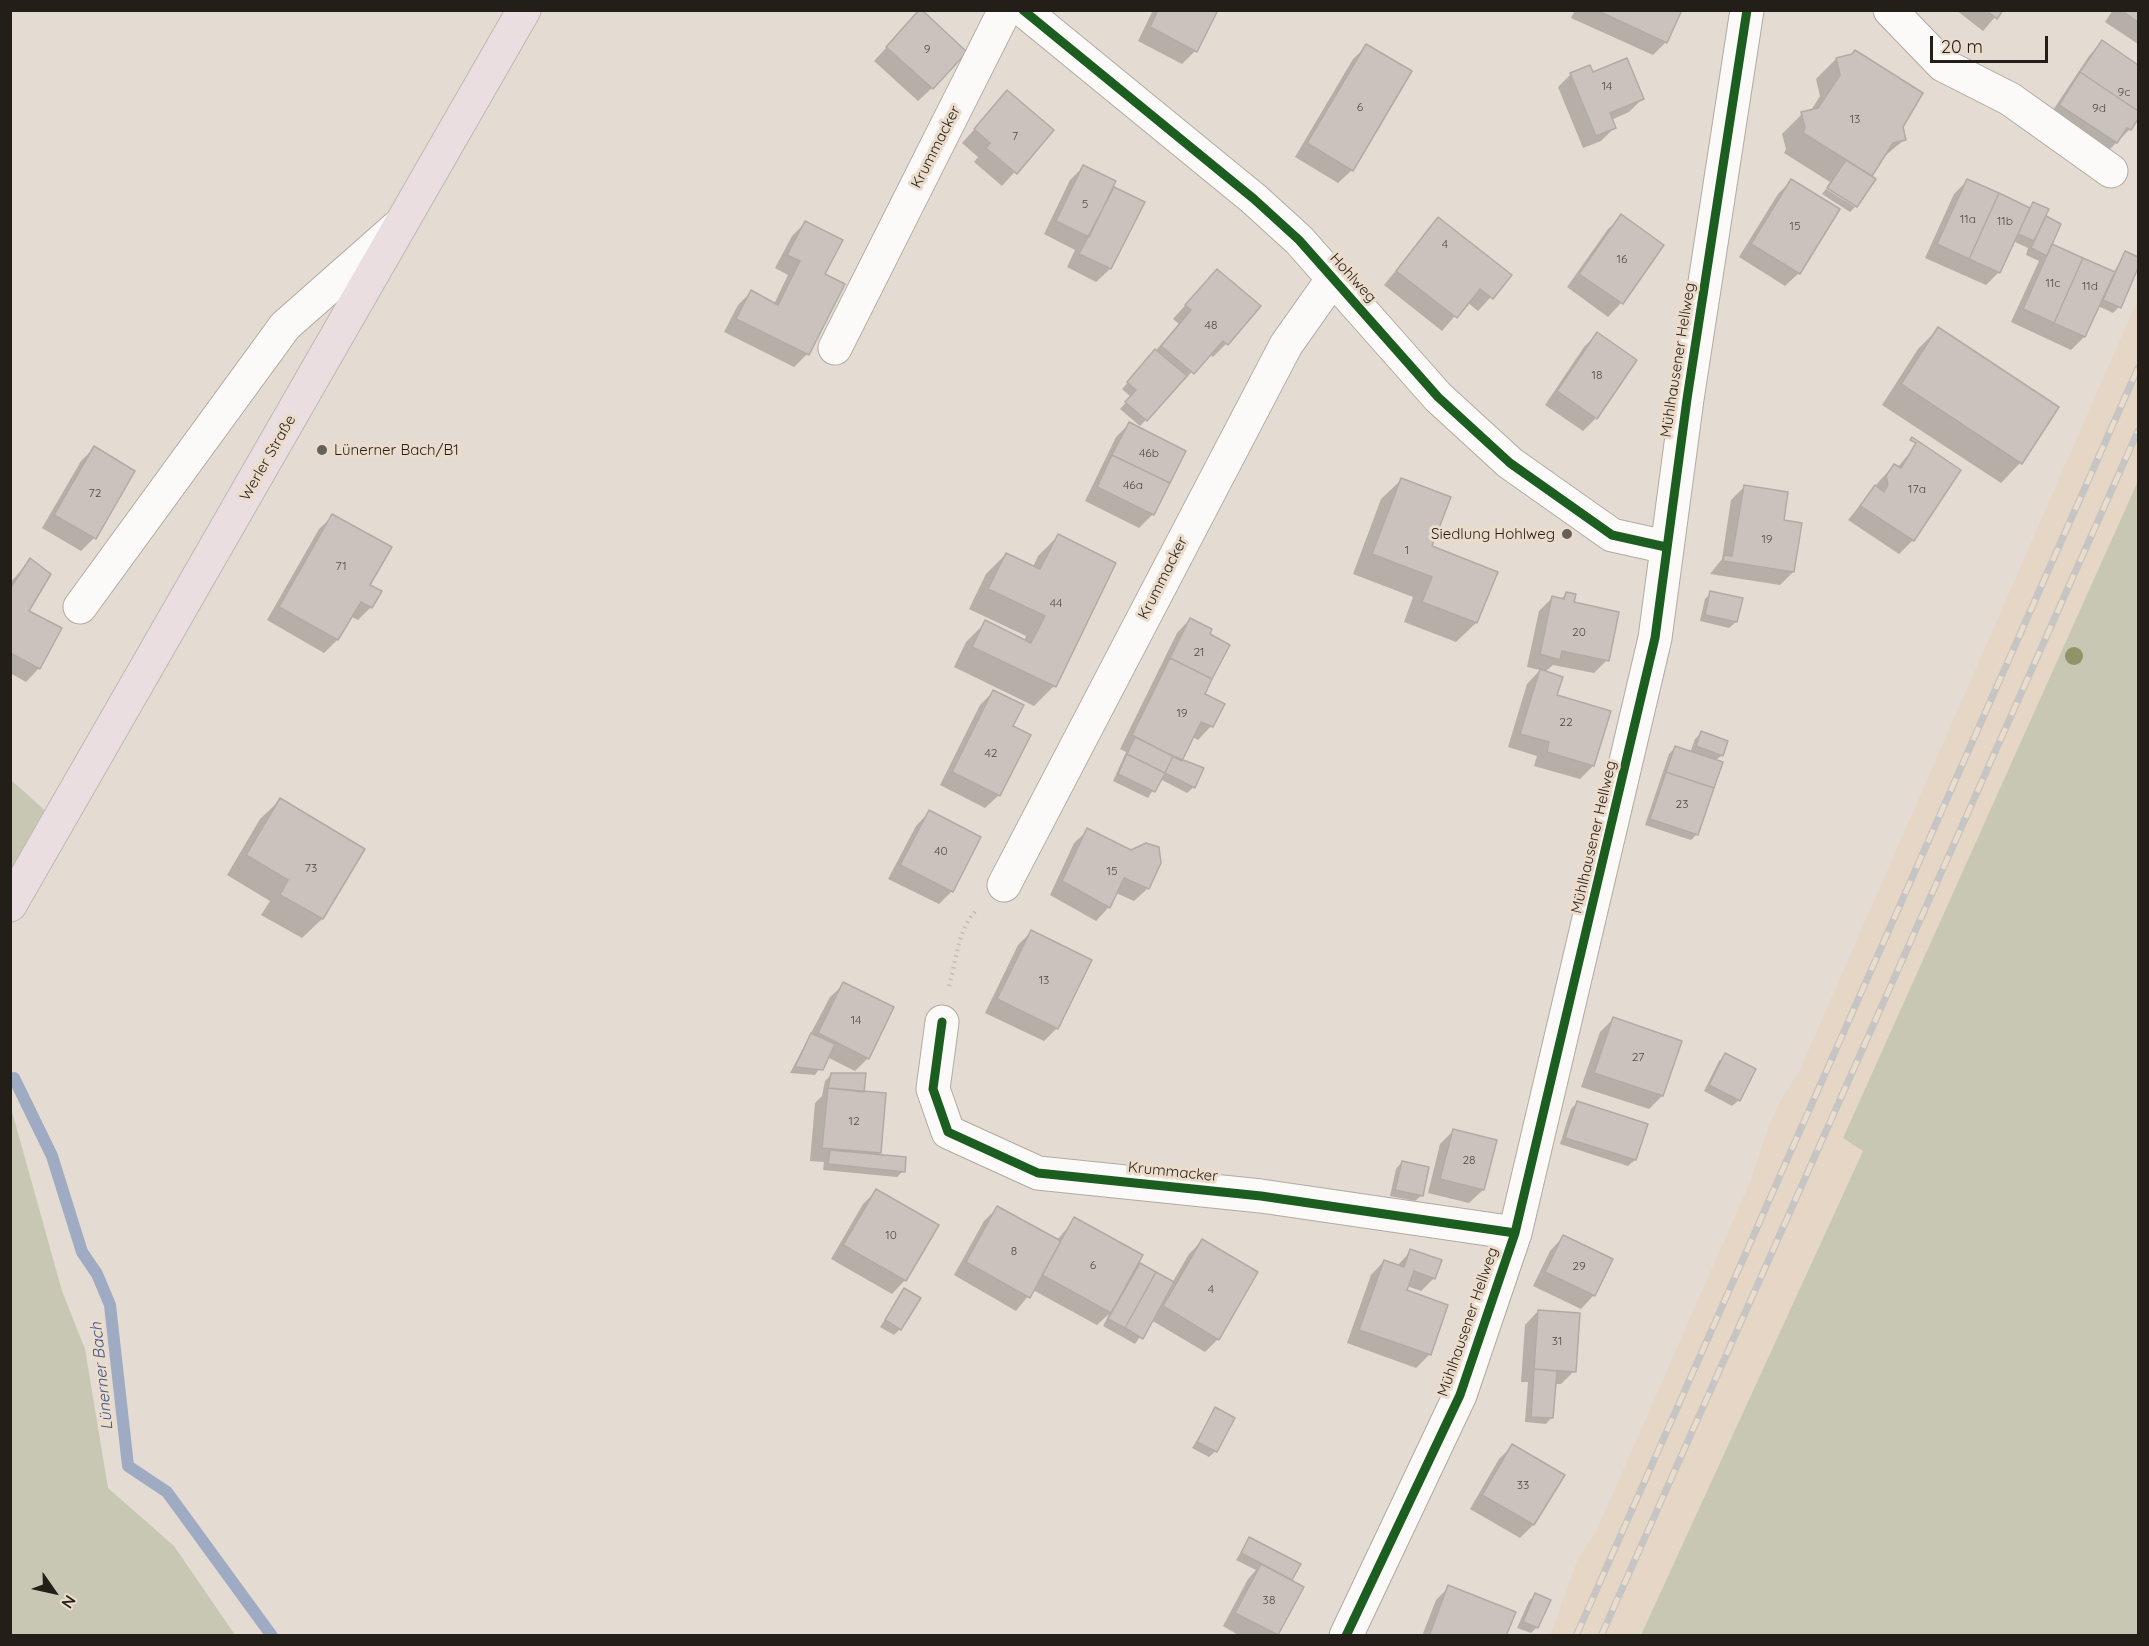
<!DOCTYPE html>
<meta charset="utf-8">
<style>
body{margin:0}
#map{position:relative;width:2149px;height:1646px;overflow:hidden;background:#e4dbd2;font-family:Quicksand,sans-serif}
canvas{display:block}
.frame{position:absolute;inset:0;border:12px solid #241e18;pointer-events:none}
.north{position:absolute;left:24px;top:1562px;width:60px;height:60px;-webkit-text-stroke:4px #ebdccb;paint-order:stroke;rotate:124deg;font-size:16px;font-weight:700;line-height:24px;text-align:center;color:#241e18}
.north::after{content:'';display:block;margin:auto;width:21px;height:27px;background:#241e18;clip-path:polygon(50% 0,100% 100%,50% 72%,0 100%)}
.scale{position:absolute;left:1930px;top:36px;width:118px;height:27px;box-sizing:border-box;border:3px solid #241e18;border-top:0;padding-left:8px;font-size:18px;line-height:21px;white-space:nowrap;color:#241e18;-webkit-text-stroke:4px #ebdccb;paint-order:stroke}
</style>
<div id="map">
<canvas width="2149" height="1646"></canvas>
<div class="frame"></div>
<div class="north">N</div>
<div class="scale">20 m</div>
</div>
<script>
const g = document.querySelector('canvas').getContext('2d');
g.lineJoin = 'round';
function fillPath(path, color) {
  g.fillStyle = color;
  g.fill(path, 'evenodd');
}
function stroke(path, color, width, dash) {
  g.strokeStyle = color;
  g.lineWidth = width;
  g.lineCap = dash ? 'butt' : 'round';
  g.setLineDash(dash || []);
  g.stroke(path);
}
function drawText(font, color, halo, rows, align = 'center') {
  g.font = font + ' Quicksand,sans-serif';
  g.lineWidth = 6;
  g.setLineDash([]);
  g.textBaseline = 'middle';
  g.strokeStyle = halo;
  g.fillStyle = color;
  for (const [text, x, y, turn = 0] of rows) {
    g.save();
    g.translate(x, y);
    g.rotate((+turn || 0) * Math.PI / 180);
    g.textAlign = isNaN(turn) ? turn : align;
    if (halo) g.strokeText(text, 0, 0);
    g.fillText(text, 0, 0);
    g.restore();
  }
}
fillPath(new Path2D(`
 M2138 299V481L1843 1138 1863 1150 1641 1635 1550 1636 1578 1559 1597 1530 1750 1182 1768 1128 1782 1098 1799 1072Z`), '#e5d6c5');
fillPath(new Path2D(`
 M2138 481V1635H1641L1863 1151 1843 1138Z
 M11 780 59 823 11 905Z
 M11 1108 62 1291 85 1349 108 1488 174 1546 235 1635H11Z`), '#c7c7b3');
fillPath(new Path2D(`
 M1153 10H1217L1195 51 1182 64 1138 41Z
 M1575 10H1680L1666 42 1653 55 1571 18Z
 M1956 10H2001L1983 31Z
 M2113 10H2138V44L2105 22Z
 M908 24 932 88 918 101 874 61Z
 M2102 42 2138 67V116L2130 129 2103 156 2047 119 2089 56Z
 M1367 46 1410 72 1352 170 1338 183 1295 157 1353 59Z
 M1851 56 1901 126 1904 140 1880 160 1857 205 1827 186 1830 182 1784 153 1786 149 1782 134 1802 114 1810 112 1820 96 1816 79 1836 59Z
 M1571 74H1592L1642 99 1629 112 1611 120 1614 128 1601 141 1583 148 1558 87Z
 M1008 92 1052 130 1002 186 974 162 978 157 962 143Z
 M1083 167 1112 187 1143 203 1110 269 1096 282 1067 267 1075 250 1044 234 1070 180Z
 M1791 181 1799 273 1785 286 1739 257 1778 194Z
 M1967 181 2028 209 2033 204 2044 217 2059 224 2048 250 2113 273 2126 253 2138 259 2119 307 2113 313 2098 306 2084 337 2071 350 2011 322 2039 261 2026 255 2028 248 2013 241 1999 272 1986 285 1925 258 1954 194Z
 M1826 189 1855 207 1850 212 1822 194Z
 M1622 216 1662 245 1621 303 1608 317 1567 287 1608 229Z
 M1438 219 1510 276 1478 311 1467 302 1442 331 1384 285Z
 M805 223 823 274 843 284 807 354 794 367 724 332 738 305 751 292 774 304 788 275 775 268 792 236Z
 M1204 284 1259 307 1226 344 1213 357 1209 354 1140 426 1120 409 1131 397 1122 389 1179 324 1173 319Z
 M1938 329 2020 463 2001 483 1882 405 1918 349Z
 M1597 334 1596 418 1583 431 1545 405 1584 347Z
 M1129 424 1184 451 1153 514 1139 528 1085 501 1116 437Z
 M1918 443 1959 470 1912 541 1899 554 1848 520 1881 479 1894 466 1897 468Z
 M94 448V538L81 551 42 528 81 461Z
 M1401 480 1430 547 1476 623 1456 642 1404 622 1413 597 1353 574 1381 499Z
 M1744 487 1782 521 1793 572 1780 585 1710 574 1722 559 1731 500Z
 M333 516 368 586 371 607 358 620 350 616 337 640 324 653 267 620 319 529Z
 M1058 536 1114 563 1054 686 1034 706 954 667 966 642 986 622 1024 641 1026 636 969 609 986 574 1006 554 1033 567 1038 556Z
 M30 560 27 611 39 668 26 682 10 673V583Z
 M1711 593 1736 622 1729 628 1700 621 1705 599Z
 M1566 594 1607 660 1594 673 1553 665 1545 672 1555 696 1593 766 1580 779 1534 766 1537 756 1508 747 1527 684 1540 670 1527 667 1539 611 1552 598 1560 600Z
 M1190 619 1211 726 1198 740 1192 737 1181 760 1194 787 1187 793 1160 779 1148 798 1113 781 1126 752 1120 749 1177 633Z
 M993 692 1011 727 999 795 985 808 940 785 980 705Z
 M1701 733 1722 755 1715 761 1697 834 1691 840 1645 825 1669 754 1675 748 1690 753 1695 739Z
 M280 800 363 849 322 919 302 938 261 915 270 901 227 875 260 819Z
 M929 812 952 891 939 904 888 879 916 826Z
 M1088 830 1148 888 1134 901 1116 893 1109 907 1096 921 1050 895 1074 843Z
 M1031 932 1057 1028 1044 1041 985 1013 1018 945Z
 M844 984 868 1058 855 1071 827 1057 815 1075 790 1073 830 997Z
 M1613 1019 1680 1042 1662 1096 1649 1109 1581 1087 1600 1032Z
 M1725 1055 1739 1100 1732 1106 1704 1091 1719 1061Z
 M832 1074 862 1093 879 1153 876 1156 903 1171 897 1177 823 1170 824 1162 810 1161 815 1103 822 1096 825 1081Z
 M1577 1103 1635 1160 1628 1166 1560 1144 1571 1109Z
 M1454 1130 1495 1141 1483 1190 1469 1203 1428 1193 1440 1144Z
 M1402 1162 1422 1195 1415 1201 1390 1196 1396 1169Z
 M876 1191 905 1280 892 1294 831 1259 863 1204Z
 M997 1208 1057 1240 1075 1219 1134 1270 1140 1265 1172 1283 1189 1254 1202 1241 1218 1339 1205 1352 1151 1320 1135 1344 1103 1326 1109 1314 1097 1325 1033 1290 1016 1311 954 1275 984 1221Z
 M1563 1237 1594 1295 1581 1309 1533 1286 1550 1251Z
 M1411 1251 1434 1278 1421 1291 1407 1286 1405 1291 1446 1306 1429 1355 1416 1368 1347 1343 1371 1275 1384 1261 1397 1266Z
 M904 1290 900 1329 894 1335 880 1327Z
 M1538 1311 1574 1371 1561 1384H1554L1552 1417 1546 1424 1525 1422 1528 1382H1521L1525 1325Z
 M1216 1409V1451L1209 1457 1192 1448Z
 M1512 1446 1562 1475 1533 1525 1520 1538 1470 1509 1499 1459Z
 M1249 1539 1291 1579 1289 1580 1302 1587 1276 1636H1240L1223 1626 1248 1579 1256 1570 1236 1560Z
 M1449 1587 1505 1636H1422L1436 1600Z
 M1535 1595 1537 1627 1531 1633 1517 1628 1529 1601Z`), '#0003');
stroke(new Path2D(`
 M14 1078 52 1156 82 1252 97 1274 110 1305 128 1466 167 1492 272 1636`), '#9faac3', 12);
const building = new Path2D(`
 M919 10H922L967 52 933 89 886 47Z
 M1158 10H1218L1197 52 1150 27Z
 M1596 10H1682L1667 43Z
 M1986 10H2003L1997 19Z
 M2121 10H2138V22Z
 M2102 40 2138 65V111L2080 72Z
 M1366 44 1412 71 1353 171 1307 143Z
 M1855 50 1923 93 1903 127 1906 140 1893 143 1872 176 1803 133 1805 128 1801 112 1818 108 1840 75 1836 58 1852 54Z
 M1627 58 1644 99 1610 113 1616 128 1596 136 1570 73 1590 65 1593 72Z
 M2080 72 2138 111V119L2131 130 2127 128 2117 143 2059 105Z
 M1007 90 1054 130 1017 174 986 148 990 143 974 129Z
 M1846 160 1876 179 1857 207 1827 188Z
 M1083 165 1116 181 1089 237 1056 221Z
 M1791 179 1840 209 1800 274 1751 244Z
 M1967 179 1999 193 1969 259 1937 244Z
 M1114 187 1145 202 1111 269 1079 254Z
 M1999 193 2030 208 2000 273 1969 259Z
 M2033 202 2049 209 2034 241 2018 234Z
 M1621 214 1664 245 1623 304 1579 274Z
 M2046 216 2061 224 2047 256 2031 248Z
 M1438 217 1512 275 1493 299 1480 289 1457 318 1396 271Z
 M805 221 843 240 825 274 845 284 809 355 736 319 751 290 778 305 800 261 787 255Z
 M2052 244 2083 258 2054 323 2023 309Z
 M2125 251 2138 257V268L2121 308 2103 300Z
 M2083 258 2115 272 2085 337 2054 323Z
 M1217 269 1261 306 1228 345 1223 341 1194 374 1161 346 1191 310 1185 305Z
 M1938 327 2059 407 2022 464 1901 384Z
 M1597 332 1637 360 1597 419 1557 391Z
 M1155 349 1187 376 1147 421 1125 402 1136 390 1127 382Z
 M1129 422 1186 451 1170 483 1112 455Z
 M1912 437 1961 470 1914 541 1860 506 1875 485 1884 492 1888 485 1886 476 1894 464 1901 468 1916 443 1910 440Z
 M94 446 135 471 96 539 54 515Z
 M1112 455 1170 483 1154 515 1097 487Z
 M1401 478 1451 497 1432 546 1498 572 1477 623 1422 602 1432 577 1372 554Z
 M1744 485 1788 492 1784 520 1802 523 1794 572 1723 561 1724 555 1732 556Z
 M332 514 392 547 370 585 382 591 372 608 361 602 338 640 279 607Z
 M1058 534 1116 563 1056 687 972 647 985 620 1031 643 1045 616 988 589 1006 553 1040 569Z
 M30 558 51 574 29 611 62 628 40 669 10 653V589Z
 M1710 591 1743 598 1737 622 1705 615Z
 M1566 592 1576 594 1574 602 1619 612 1609 661 1562 651 1560 660 1540 654 1552 596 1564 599Z
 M1190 618 1212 629 1210 634 1230 645 1212 679 1170 658Z
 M1170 658 1212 679 1205 694 1225 704 1213 727 1201 722 1182 761 1132 735Z
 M1540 669 1563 677 1557 695 1611 711 1594 766 1547 752 1549 742 1520 734Z
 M993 690 1024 705 1013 726 1031 735 1000 796 952 772Z
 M1701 731 1728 741 1723 756 1696 746Z
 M1135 737 1173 756 1165 773 1127 754Z
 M1675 746 1723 762 1714 788 1666 772Z
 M1127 754 1165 773 1155 792 1118 774Z
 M1173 756 1204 768 1195 788 1165 773Z
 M1666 772 1714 788 1698 835 1650 819Z
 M280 798 365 849 323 919 280 895 288 880 246 855Z
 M929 810 981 837 953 892 900 865Z
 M1087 828 1131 850 1146 843 1159 847 1161 863 1149 889 1124 878 1110 908 1062 881Z
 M1031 930 1092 960 1058 1029 997 999Z
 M843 982 894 1007 869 1059 818 1033Z
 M1613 1017 1682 1041 1663 1096 1594 1073Z
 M811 1033 835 1044 823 1070 795 1067Z
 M1725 1053 1756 1069 1740 1101 1709 1085Z
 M831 1073H866L864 1092 828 1088Z
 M828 1088 886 1093 881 1153 822 1148Z
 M1577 1101 1648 1124 1636 1160 1565 1138Z
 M1453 1129 1497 1140 1484 1190 1440 1179Z
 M830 1150 906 1157 905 1172 828 1164Z
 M1402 1161 1429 1167 1423 1196 1395 1190Z
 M876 1189 939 1225 906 1281 843 1245Z
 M997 1206 1061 1241 1030 1298 966 1262Z
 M1074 1217 1143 1255 1111 1313 1042 1275Z
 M1563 1235 1613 1259 1595 1296 1545 1272Z
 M1202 1239 1258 1272 1219 1340 1163 1306Z
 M1410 1249 1442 1260 1435 1279 1414 1271 1407 1290 1448 1305 1431 1355 1359 1330 1384 1260 1404 1267Z
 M1140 1263 1156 1272 1125 1328 1108 1319Z
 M1156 1272 1174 1282 1143 1339 1125 1328Z
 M904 1288 921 1298 901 1330 885 1320Z
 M1538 1310 1580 1313 1576 1372 1534 1369Z
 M1534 1369 1557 1371 1553 1418 1531 1417Z
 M1215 1407 1235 1418 1217 1452 1197 1442Z
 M1512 1444 1565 1475 1534 1525 1482 1495Z
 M1249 1537 1301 1564 1292 1580 1241 1553Z
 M1261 1564 1304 1587 1278 1635 1235 1613Z
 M1448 1585 1516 1612 1506 1636H1429Z
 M1535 1593 1551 1600 1538 1628 1523 1622Z`);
fillPath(building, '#cbc2bd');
stroke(building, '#b2aaa5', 1.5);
const minor = new Path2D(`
 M1023 10 1254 199 1299 240 1438 397 1510 463 1612 535 1666 547
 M1890 10 1943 65 2010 99 2111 171
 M835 348 1005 10
 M80 607 285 326 396 228
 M1004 885 1286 345 1334 277
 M942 1022 933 1089 948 1132 1038 1173 1261 1196 1515 1233
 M1346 1636 1460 1395 1515 1233 1655 638 1687 399 1747 10`);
const major = new Path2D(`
 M10 905 524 10`);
stroke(minor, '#b0aaa3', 35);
stroke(major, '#bdb9b4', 35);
stroke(new Path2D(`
 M949 986C956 963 958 927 977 910`), '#c0bdba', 4, [1.5, 4.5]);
stroke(minor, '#fbfaf8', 33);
stroke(major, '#eadee1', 33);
const rail = new Path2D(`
 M1576 1636 2138 368
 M1601 1636 2138 431`);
stroke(rail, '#c7c5c3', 7);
stroke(rail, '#ebdccb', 4.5, [14]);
stroke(new Path2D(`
 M1023 10 1254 199 1299 240 1438 397 1510 463 1612 535 1666 547
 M942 1022 933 1089 948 1132 1038 1173 1261 1196 1515 1233
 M1346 1636 1460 1395 1515 1233 1655 638 1687 399 1747 10`), '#1b5e20', 9);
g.fillStyle = '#919369';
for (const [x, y] of [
 [2074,656]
]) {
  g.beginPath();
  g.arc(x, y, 9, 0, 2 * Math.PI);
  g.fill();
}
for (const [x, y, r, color] of [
 [322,450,6,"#676059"],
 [1567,534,6,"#676059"]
]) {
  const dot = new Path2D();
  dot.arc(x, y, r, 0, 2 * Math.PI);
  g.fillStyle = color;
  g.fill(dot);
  stroke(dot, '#ebdccb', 2);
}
drawText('12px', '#504a44', null, [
 ["9",927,49],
 ["14",1607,86],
 ["9c",2124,92],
 ["6",1360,107],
 ["9d",2099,108],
 ["13",1855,119],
 ["7",1015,136],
 ["5",1085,204],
 ["11a",1968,219],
 ["11b",2005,221],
 ["15",1795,226],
 ["4",1445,244],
 ["16",1622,259],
 ["11c",2053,283],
 ["11d",2090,286],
 ["48",1211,325],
 ["18",1597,375],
 ["46b",1149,453],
 ["46a",1133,485],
 ["17a",1917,489],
 ["72",95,493],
 ["19",1767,539],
 ["1",1407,550],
 ["71",341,566],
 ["44",1056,603],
 ["20",1579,632],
 ["21",1199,652],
 ["19",1182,713],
 ["22",1566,722],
 ["42",991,753],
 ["23",1682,804],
 ["40",941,851],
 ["73",311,868],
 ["15",1112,871],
 ["13",1044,980],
 ["14",856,1020],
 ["27",1638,1057],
 ["12",854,1121],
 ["28",1469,1160],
 ["10",891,1235],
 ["8",1014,1251],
 ["6",1093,1265],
 ["29",1579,1266],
 ["4",1211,1289],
 ["31",1557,1341],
 ["33",1523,1485],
 ["38",1269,1600]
]);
drawText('15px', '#241e18', '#ebdccb', [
 ["Krummacker",936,147,-63],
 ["Hohlweg",1353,278,48],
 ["Mühlhausener Hellweg",1678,360,-81],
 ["Werler Straße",268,458,-60],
 ["Krummacker",1163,578,-63],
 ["Mühlhausener Hellweg",1594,837,-77],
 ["Krummacker",1173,1172,6],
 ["Mühlhausener Hellweg",1468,1322,-71]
]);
drawText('15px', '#241e18', '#ebdccb', [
 ["Lünerner Bach/B1",334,450],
 ["Siedlung Hohlweg",1555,534,"right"]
], 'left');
drawText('italic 16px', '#3c568b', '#ebdccb', [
 ["Lünerner Bach",102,1376,-96]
]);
</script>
